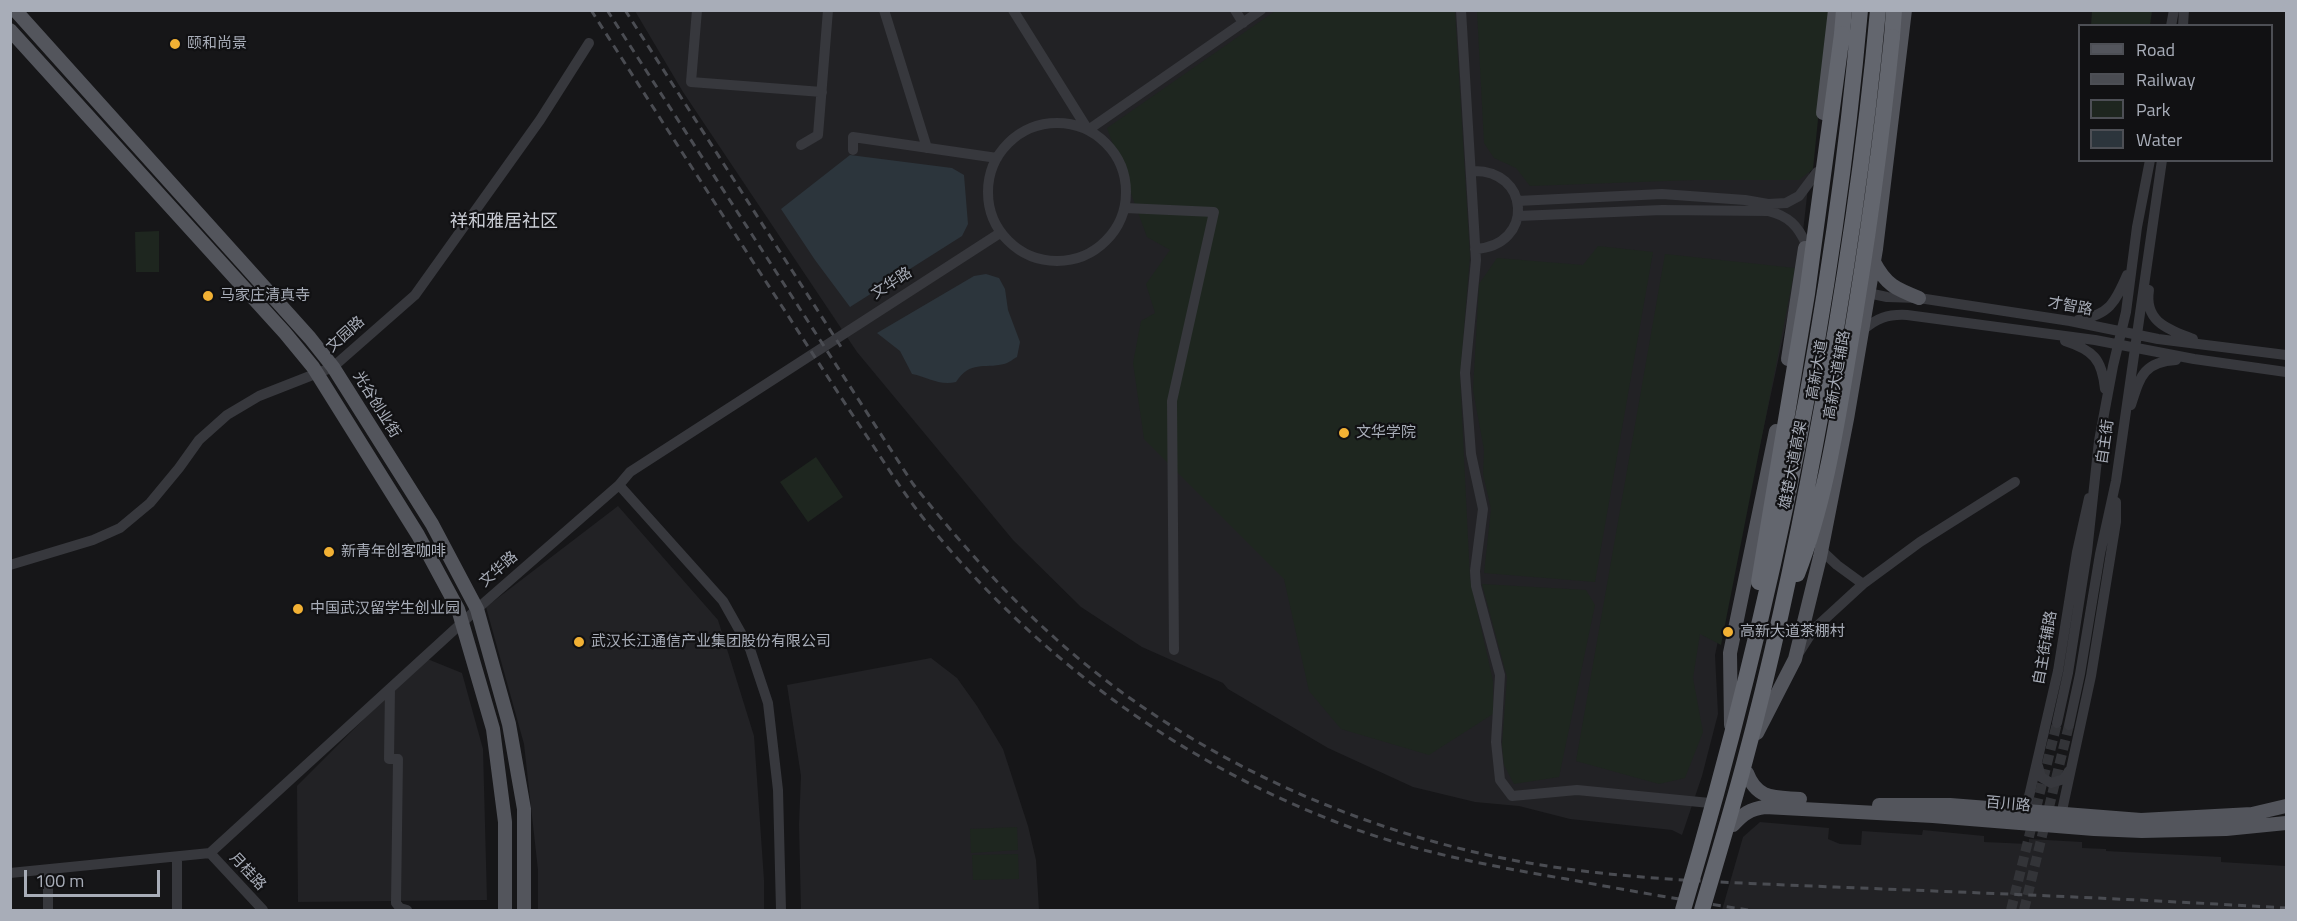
<!DOCTYPE html>
<meta charset="utf-8">
<style>
body{margin:0}
#map{position:relative;width:2297px;height:921px;overflow:hidden;background:#161618;font-family:"Titillium Web",sans-serif}
canvas{display:block}
.frame{position:absolute;inset:0;border:12px solid #a8adb8;pointer-events:none}
.legend{position:absolute;left:2078px;top:24px;width:195px;height:138px;box-sizing:border-box;background:#111113;border:2px solid #4d4f55;margin:0;padding:8px 10px;list-style:none;font-size:18px;color:#a8adb8}
.legend li{display:flex;align-items:center;gap:12px;height:30px}
.legend b{width:30px;border:2px solid #4d4f55}
.scale{position:absolute;left:24px;top:870px;width:136px;height:27px;box-sizing:border-box;border:3px solid #a8adb8;border-top:0;padding-left:8px;font-size:18px;line-height:21px;white-space:nowrap;color:#a8adb8;-webkit-text-stroke:4px #111113;paint-order:stroke}
</style>
<div id="map">
<canvas width="2297" height="921"></canvas>
<div class="frame"></div>
<ul class="legend">
<li><b style="height:8px;background:#53555c"></b>Road</li>
<li><b style="height:8px;background:#4a4c52"></b>Railway</li>
<li><b style="height:16px;background:#1e261f"></b>Park</li>
<li><b style="height:16px;background:#2c353c"></b>Water</li>
</ul>
<div class="scale">100 m</div>
</div>
<script>
const g = document.querySelector('canvas').getContext('2d');
g.lineJoin = 'round';
function fillPath(path, color) {
  g.fillStyle = color;
  g.fill(path, 'evenodd');
}
function stroke(path, color, width, dash) {
  g.strokeStyle = color;
  g.lineWidth = width;
  g.lineCap = dash ? 'butt' : 'round';
  g.setLineDash(dash || []);
  g.stroke(path);
}
function drawText(font, color, halo, rows, align = 'center') {
  g.font = font + ' "Titillium Web","Noto Sans SC",sans-serif';
  g.lineWidth = 4.5;
  g.setLineDash([]);
  g.textBaseline = 'middle';
  g.strokeStyle = halo;
  g.fillStyle = color;
  for (const [text, x, y, turn = 0] of rows) {
    g.save();
    g.translate(x, y);
    g.rotate((+turn || 0) * Math.PI / 180);
    g.textAlign = isNaN(turn) ? turn : align;
    if (halo) g.strokeText(text, 0, 0);
    g.fillText(text, 0, 0);
    g.restore();
  }
}
fillPath(new Path2D(`
 M635 11H1828L1800 258 1715 655 1718 714 1702 776 1682 835 1672 830 1570 819 1519 806 1475 802 1413 787 1328 748 1228 689 1223 683 1142 647 1081 607 1013 540 857 352 683 92Z
 M618 506 718 620 754 736 764 880V910H538V870L524 744 486 607Z
 M425 658 462 673 483 749 487 900 298 902 297 786Z
 M931 658 957 678 977 706 1003 749 1028 826 1036 860 1039 910H801L799 825 801 776 787 685Z
 M1760 822 1829 828 1828 839 1840 844 1861 845 1862 831 1922 835 1923 830 1984 836V842L2029 844V839L2082 842V848L2106 849V851L2221 857V862L2286 866V910H1722L1743 837Z`), '#222225');
fillPath(new Path2D(`
 M1275 11H1455L1470 256 1460 376 1470 579 1493 681V714L1429 755 1341 729 1309 691 1284 579 1144 439 1133 363 1141 321 1155 313 1146 284 1170 250 1147 237 1107 128Z
 M1477 11H1829L1813 169 1799 180H1694L1530 186 1516 168 1494 158 1484 143Z
 M2092 11V10L2152 11 2150 25H2091Z
 M159 231V272H136L135 232Z
 M1598 246 1653 252 1595 582 1484 573 1491 509 1483 474 1484 450 1473 390 1479 284 1497 258 1583 265Z
 M1665 254 1795 268 1721 645 1700 634 1693 678 1703 732 1685 778 1659 784 1576 761Z
 M816 457 843 497 808 522 780 482Z
 M1482 584 1586 590 1595 605 1559 777 1514 784 1504 765 1502 745 1507 677Z
 M1017 827 1018 850 971 853 970 829Z
 M1018 854 1019 879 973 880 972 855Z`), '#1e261f');
fillPath(new Path2D(`
 M850 155 952 168 964 175 968 224 962 236 850 307 815 260 781 209Z
 M986 274 999 278 1005 289 1008 310 1020 342 1017 357C1013 359 1009 363 1004 364 983 369 971 360 956 382 939 386 928 377 912 374L900 351 877 333 974 276Z`), '#2c353c');
stroke(new Path2D(`
 M2011 910 2057 723
 M2024 910 2069 725`), '#333438', 10, [10, 5]);
stroke(new Path2D(`
 M697 10 691 82 822 92
 M884 10 927 148
 M1013 10 1088 130 1261 10
 M1235 10 1243 23
 M1461 10 1476 260 1465 373 1471 454 1483 509 1475 571 1476 586 1500 675 1496 742 1500 780 1512 796 1577 790 1710 803
 M2171 26 2174 10
 M2183 26 2184 10
 M988 192a69 69 0 1 1 138 0a69 69 0 1 1-138 0Z
 M801 145 818 135 828 10
 M853 150V137L997 158
 M1471 171C1531 168 1535 246 1475 249
 M1517 201 1662 194 1745 200 1768 204 1786 203 1799 196 1817 172
 M1125 208 1214 212 1172 401 1174 650
 M1518 216 1662 210 1768 211C1789 216 1798 226 1806 244
 M2149 290C2144 322 2168 329 2193 339
 M1863 292 1887 297 1919 298 2070 321 2158 339 2286 355
 M2078 320C2109 315 2115 303 2127 275
 M1862 331C1876 318 1888 314 1907 315L2095 340 2194 359 2286 372
 M2065 341C2093 350 2102 359 2105 389
 M2131 405C2140 377 2143 362 2176 360
 M619 485 723 601 750 649 768 703 778 790 781 910
 M1821 550 1837 565 1863 584
 M10 565 93 540 120 528 150 503 179 468 199 440 227 415 259 396 333 367 415 295 540 120 589 43
 M1800 651 1814 629 1863 584 1920 542 2015 482
 M390 689 389 759H398L396 903 400 908 407 910
 M2057 723 2068 673 2087 552 2099 441 2113 366 2126 312 2137 227 2150 160
 M2069 725 2080 674 2100 554 2116 481 2162 160
 M2038 766 2041 777 2051 783 2064 779 2069 771
 M2024 818 2058 671 2077 552 2089 498
 M2060 820 2091 676 2116 522V502
 M210 853 263 910
 M10 873 210 853 477 609 619 485 630 472 1000 233
 M48 910V870
 M177 910V857`), '#37383d', 10);
stroke(new Path2D(`
 M15 10 310 338 333 367 432 524 477 609 509 724 524 809V910
 M10 30 285 333 313 367 418 535 458 609 493 729 505 822V910
 M1823 113 1835 10
 M1874 262C1886 285 1896 289 1919 298
 M1788 359 1805 248
 M1731 725 1730 653 1776 431
 M1757 733 1795 659 1820 557 1847 419 1876 249 1905 10
 M1747 773C1757 800 1775 797 1800 799
 M1879 805H1950L2141 820 2252 814 2286 806
 M1733 825C1743 814 1750 809 1765 807L1933 816 2094 829 2142 831 2226 829 2286 823`), '#53555c', 14);
stroke(new Path2D(`
 M1842 34 1844 10
 M1892 37 1894 10`), '#63666e', 16);
stroke(new Path2D(`
 M591 10C655 111 720 211 785 311 813 354 841 398 870 441 890 471 909 502 933 530 1039 658 1176 759 1331 820 1408 851 1490 866 1572 880 1630 891 1689 901 1748 910
 M607 10 913 484C957 539 1003 592 1056 639 1177 748 1338 824 1497 857 1608 880 1722 882 1835 887 1985 893 2136 899 2286 908
 M625 10 843 350`), '#4a4c52', 3, [8, 6]);
stroke(new Path2D(`
 M1797 574C1824 505 1836 429 1848 357 1866 251 1881 145 1892 37
 M1759 582 1807 294 1842 34
 M1683 910C1770 617 1833 315 1860 10
 M1702 910C1716 862 1731 813 1744 764 1773 657 1796 548 1816 440 1843 298 1865 154 1878 10`), '#63666e', 16);
for (const [x, y, r, color] of [
 [175,44,6,"#f2b134"],
 [208,296,6,"#f2b134"],
 [1344,433,6,"#f2b134"],
 [329,552,6,"#f2b134"],
 [298,609,6,"#f2b134"],
 [1728,632,6,"#f2b134"],
 [579,642,6,"#f2b134"]
]) {
  const dot = new Path2D();
  dot.arc(x, y, r, 0, 2 * Math.PI);
  g.fillStyle = color;
  g.fill(dot);
  stroke(dot, '#111113', 2);
}
drawText('15px', '#a8adb8', '#111113', [
 ["颐和尚景",187,44],
 ["马家庄清真寺",220,296],
 ["文华学院",1356,433],
 ["新青年创客咖啡",341,552],
 ["中国武汉留学生创业园",310,609],
 ["高新大道茶棚村",1740,632],
 ["武汉长江通信产业集团股份有限公司",591,642]
], 'left');
drawText('15px', '#a8adb8', '#111113', [
 ["文华路",892,284,-33],
 ["才智路",2070,307,10],
 ["文园路",346,335,-42],
 ["高新大道",1818,370,-80],
 ["高新大道辅路",1838,375,-80],
 ["光谷创业街",376,405,58],
 ["自主街",2106,442,-82],
 ["雄楚大道高架",1794,465,-79],
 ["文华路",499,570,-41],
 ["自主街辅路",2046,648,-80],
 ["百川路",2008,805,5],
 ["月桂路",247,872,47]
]);
drawText('18px', '#c9ccd4', '#111113', [
 ["祥和雅居社区",504,223]
]);
</script>
